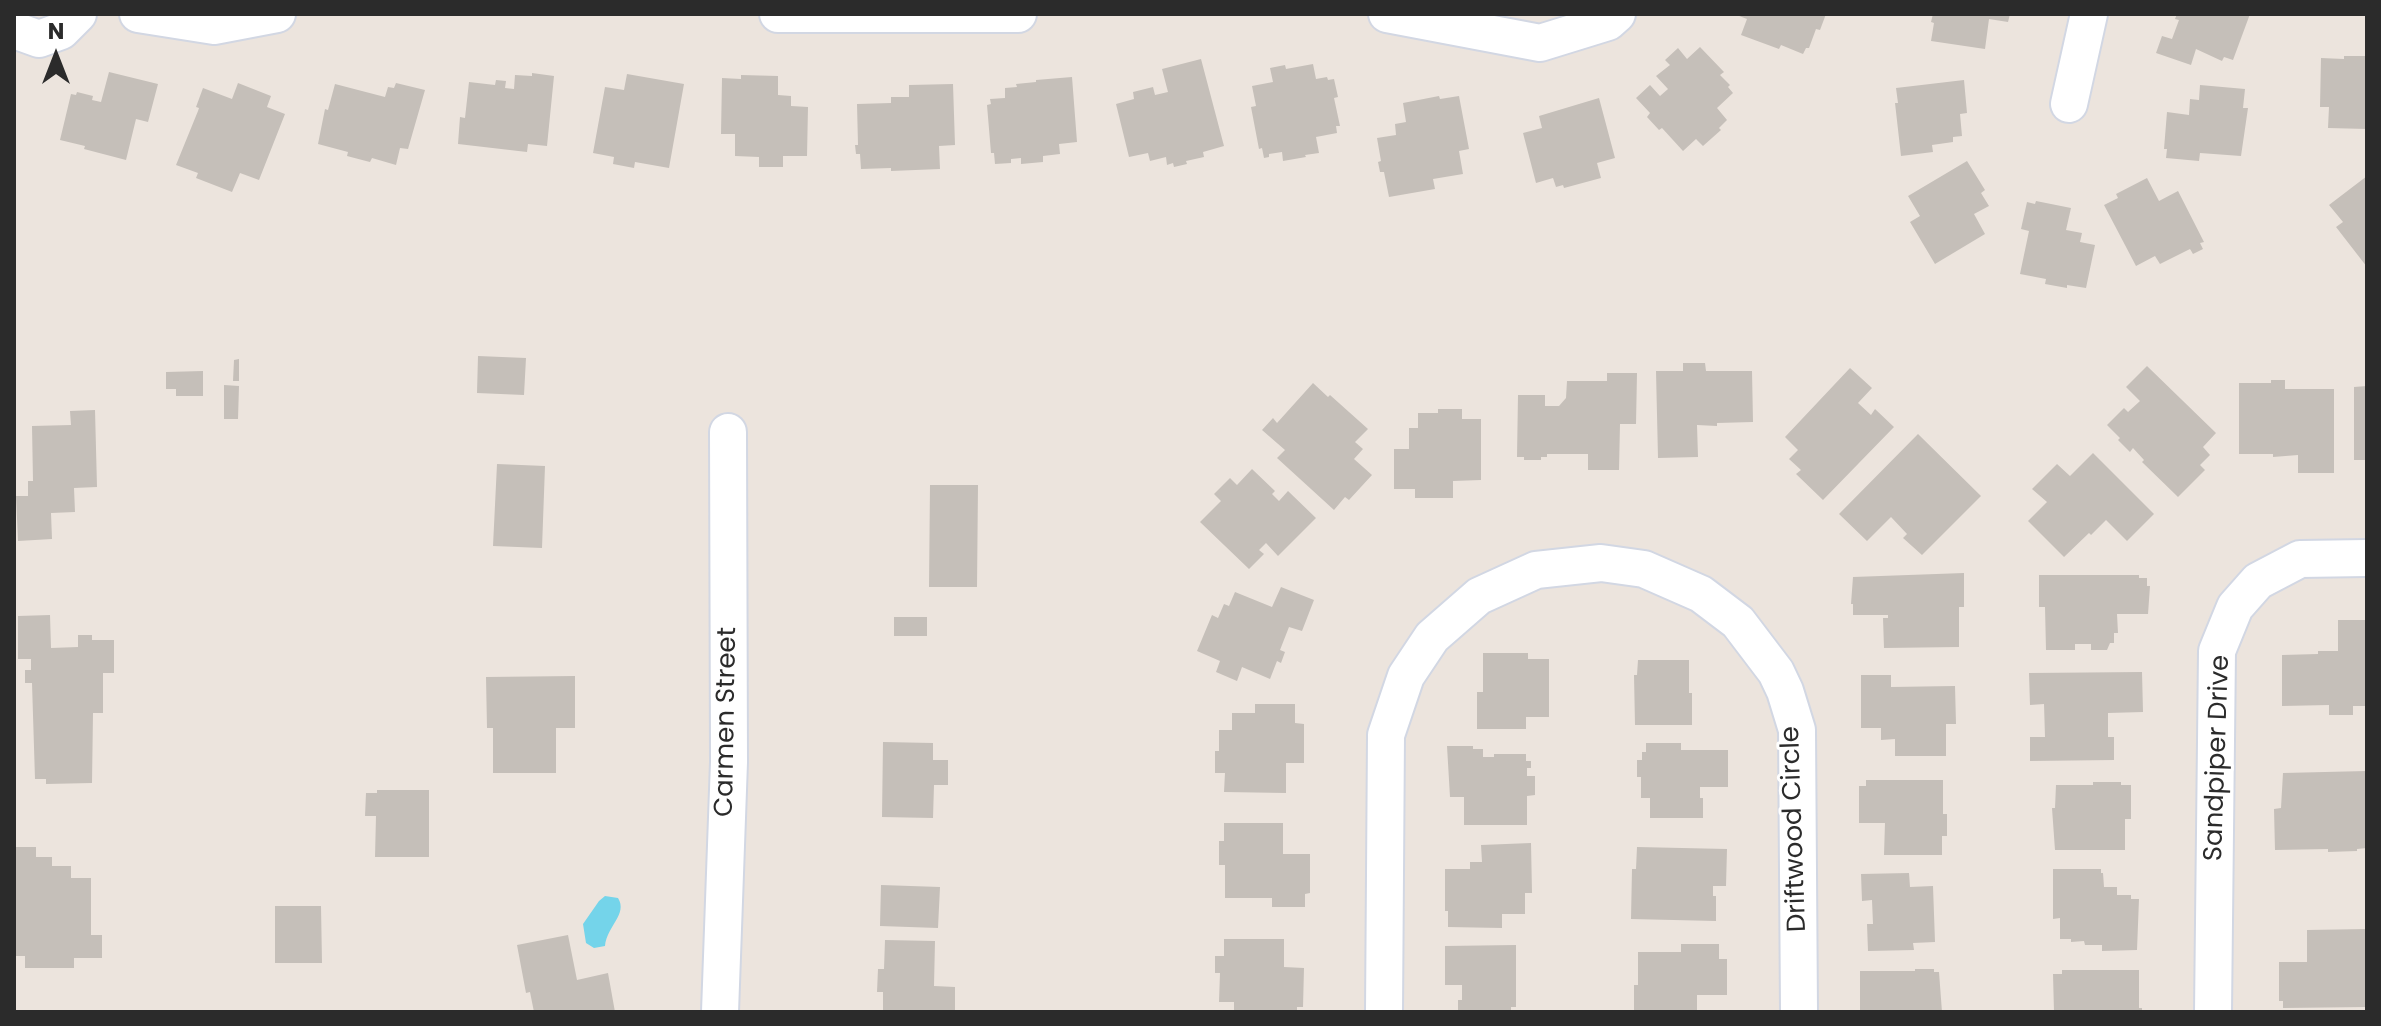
<!DOCTYPE html>
<style>
body{margin:0}
#map{position:relative;width:2381px;height:1026px;overflow:hidden;background:#ece4dd;font-family:Poppins,sans-serif}
canvas{display:block}
.frame{position:absolute;inset:0;border:16px solid #2b2b2b;pointer-events:none}
.north{position:absolute;left:16px;top:16px;width:80px;height:80px;-webkit-text-stroke:6px #fff;paint-order:stroke;rotate:0deg;font-size:22px;font-weight:700;line-height:32px;text-align:center;color:#2b2b2b}
.north::after{content:'';display:block;margin:auto;width:28px;height:36px;background:#2b2b2b;clip-path:polygon(50% 0,100% 100%,50% 72%,0 100%)}
</style>
<div id="map">
<canvas width="2381" height="1026"></canvas>
<div class="frame"></div>
<div class="north">N</div>
</div>
<script>
const g = document.querySelector('canvas').getContext('2d');
g.lineJoin = 'round';
function fillPath(path, color) {
  g.fillStyle = color;
  g.fill(path, 'evenodd');
}
function stroke(path, color, width, dash) {
  g.strokeStyle = color;
  g.lineWidth = width;
  g.lineCap = dash ? 'butt' : 'round';
  g.setLineDash(dash || []);
  g.stroke(path);
}
function drawText(font, color, halo, rows, align = 'center') {
  g.font = font + ' Poppins,sans-serif';
  g.lineWidth = 6;
  g.setLineDash([]);
  g.textBaseline = 'middle';
  g.strokeStyle = halo;
  g.fillStyle = color;
  for (const [text, x, y, turn = 0] of rows) {
    g.save();
    g.translate(x, y);
    g.rotate((+turn || 0) * Math.PI / 180);
    g.textAlign = isNaN(turn) ? turn : align;
    if (halo) g.strokeText(text, 0, 0);
    g.fillText(text, 0, 0);
    g.restore();
  }
}
fillPath(new Path2D(`
 M605 896 618 898C628 914 607 926 605 946L594 948 586 943 583 924 599 901Z`), '#74d4ea');
fillPath(new Path2D(`
 M1734 14H1826L1820 30 1816 29 1809 48H1806L1803 54 1781 45 1779 49 1741 35 1747 19Z
 M1933 14H2010L2008 22 1989 19 1985 49 1931 41 1934 23 1931 22Z
 M2177 14H2250L2233 60 2224 57 2222 61 2196 49 2191 65 2156 53 2162 36 2172 39 2179 20 2175 19Z
 M1700 47 1724 72 1720 75 1730 85 1728 87 1733 93 1717 108 1727 120 1719 128 1721 130 1703 146 1696 139 1683 151 1662 128 1659 130 1647 117 1650 113 1636 98 1650 85 1660 96 1668 89 1656 76 1670 65 1665 60 1678 48 1687 59Z
 M2344 56H2367V129L2328 128 2329 107H2320L2321 58 2344 59Z
 M1201 59 1224 146 1203 152 1204 157 1186 161 1187 164 1174 167 1173 163 1167 165 1166 157 1150 161 1148 153 1129 157 1116 104 1134 99 1133 92 1153 87 1155 95 1168 92 1162 69Z
 M1313 64 1316 79 1327 77 1328 80 1334 79 1338 97 1334 98 1340 126H1336L1337 133 1316 137 1319 153 1305 155 1306 157 1283 161 1282 152 1269 154V157L1264 158 1262 148 1259 149 1251 107 1256 106 1252 86 1273 82 1270 68 1285 65 1286 69Z
 M109 72 158 84 148 122 136 119 126 160 84 149 85 146 60 140 71 94 76 95 77 92 93 96 92 100 101 102Z
 M532 73 554 76 547 146 528 144 527 152 458 144 460 117 465 118 469 82 495 85 496 80 506 81 505 88 514 89 515 75 532 76Z
 M627 74 684 84 669 168 635 162 634 168 613 164 614 157 593 153 605 87 624 90Z
 M741 75 778 76V95L791 96V106L808 107 807 156H783V167H759V157L735 156V134H721L722 78 741 79Z
 M1072 77 1077 142 1059 144 1060 154 1043 156V162L1021 164V158L1011 159V163L995 164 994 153H991L987 105 991 104 990 99 1005 98V88L1017 87 1016 84 1036 82V80Z
 M1964 80 1967 113 1960 114 1962 136 1953 137V142L1932 145 1933 152 1901 156 1895 103H1898L1896 88Z
 M238 83 271 96 267 107 285 114 259 180 240 173 232 192 196 178 198 173 176 165 198 111 199 108 196 107 203 88 232 99Z
 M396 83 425 90 408 149 400 148 396 165 372 158 370 162 366 161 347 156 348 152 318 144 325 109 328 110 335 84 385 97 388 87 394 88Z
 M953 84 955 145 939 146 940 169 891 171V168L861 169 860 154H856L855 145H858L857 104 891 103V97H909V85Z
 M2200 85 2245 89 2243 108H2248L2241 156 2200 153 2199 161 2166 158 2167 149H2164L2167 112 2189 115 2190 99 2199 100Z
 M1439 96 1440 99 1459 96 1469 149 1459 151 1463 174 1433 179 1435 189 1389 197 1384 172H1380L1378 162 1381 161 1377 138 1396 135 1395 124 1406 122 1403 103Z
 M1599 98 1615 158 1597 163 1601 178 1564 188 1563 185 1556 187 1553 178 1536 183 1523 133 1542 128 1539 116Z
 M1967 161 1985 190 1981 193 1989 206 1974 214 1985 234 1935 264 1910 222 1920 216 1908 196Z
 M2367 176V267L2336 227 2343 222 2329 205Z
 M2147 178 2159 201 2178 191 2204 242 2200 243 2203 249 2193 254 2190 249 2160 264 2155 256 2136 266 2104 205 2118 198 2116 194Z
 M2036 201 2071 208 2066 230 2082 233 2080 242 2095 245 2086 288 2067 285V288L2045 284 2046 279 2020 274 2029 231 2021 229 2027 202 2035 204Z
 M478 356 526 358 524 395 477 393Z
 M239 359V381H233L234 360Z
 M1683 363H1705L1706 371H1752L1753 422 1717 423V426L1697 425 1698 457 1658 458 1656 371H1683Z
 M2147 366 2216 433 2203 447 2210 455 2200 465 2205 470 2178 497 2142 462 2144 460 2133 448 2130 452 2118 440 2120 438 2107 425 2124 408 2128 412 2140 401 2126 387Z
 M1850 368 1872 388 1858 403 1871 415 1875 409 1894 427 1823 500 1796 474 1801 470 1789 459 1798 450 1785 437Z
 M203 371V396H176V389H166V372Z
 M1607 373H1637L1636 424H1620L1619 470H1588V454H1547V457H1541V460H1524V457H1517L1518 395H1545V406H1559L1566 398 1567 381H1607Z
 M2271 380H2285V389H2334V473H2298V455L2273 457V454H2239V383H2271Z
 M1313 383 1328 397 1330 395 1368 429 1355 442 1363 449 1354 459 1372 475 1349 500 1345 497 1334 510 1277 458 1285 450 1262 430 1273 418 1277 423Z
 M224 385 239 386 238 419H224Z
 M2367 386V460H2354V387Z
 M1438 409H1462V419H1481V480L1453 481V498H1415V489H1394V449H1409V428H1418V413H1438Z
 M95 410 97 487 74 488 75 512 51 513 52 539 18 541 16 496H28V481H33L32 426 71 425 70 411Z
 M1918 434 1981 496 1922 555 1903 538 1907 534 1891 517 1867 541 1839 514Z
 M2093 453 2154 514 2127 541 2106 520 2091 535 2089 533 2064 557 2028 521 2047 502 2032 489 2057 464 2070 476Z
 M497 464 545 466 542 548 493 546Z
 M1252 469 1275 491 1272 494 1279 501 1288 491 1316 518 1278 556 1266 543 1259 550 1264 554 1249 569 1200 522 1221 501 1214 494 1230 478 1237 485Z
 M930 485H978L977 587H929Z
 M1964 573V607H1959V647L1884 648 1883 618H1888V615H1853V604H1851L1853 577Z
 M2039 575H2139V578H2147V586H2150L2148 614H2117L2118 633H2114V643H2110L2107 650H2091V644H2075V650H2046L2045 607H2039Z
 M1281 587 1314 600 1302 631 1289 627 1280 650 1285 652 1281 663 1277 661 1270 679 1242 667 1237 681 1216 672 1220 661 1197 651 1212 615 1218 618 1224 604 1229 606 1235 592 1272 607Z
 M50 615 51 648 78 647V635H92V640H114V673H103V713H93L92 783 46 784V779H35L32 683H25V670H31V659H18V616Z
 M894 617H927V636H894Z
 M2338 620H2367V706H2353V715H2329V705L2282 706V655L2318 654V651H2338Z
 M1483 653H1528V659H1549V717H1526V729H1477V692H1483Z
 M1638 660H1689V693H1692V725H1635L1634 675H1637Z
 M2142 672 2143 712 2108 713V737H2114V760L2030 761V737H2045L2044 704 2030 705 2029 673Z
 M1861 675H1891V687L1955 686 1956 724H1946V756H1895V739L1881 740V728H1861Z
 M575 676V728H556V773H493V728H487L486 677Z
 M1255 704H1295V723L1304 724V763H1286V793L1224 792 1225 773H1215V751H1219V730H1232V713H1255Z
 M883 742 933 743V760H948V785H934L933 818 882 817Z
 M1646 743H1681V750H1728V787H1700V798H1703V818H1650V798H1641V777H1637V760H1642V752H1646Z
 M1447 746H1473V749H1483V757H1494V754H1526V761H1531V768H1527V776H1535V795L1527 796V825H1464V797H1450Z
 M2367 771V848L2357 849V851L2328 852V849L2275 850 2274 809 2281 808 2283 773Z
 M1866 780H1943V814H1947V836H1942V855H1884L1885 823H1859V786H1866Z
 M2093 782H2121V785H2131V819H2125V850H2055L2052 808H2055L2056 785H2093Z
 M377 790H429V857H375L376 816H365L366 793H377Z
 M1224 823H1283V854H1310V893L1305 894V907H1272V898H1225V865H1219V841H1224Z
 M1531 843 1532 893H1525V914H1502V928L1448 927V911H1445V869H1470V862H1482L1481 845Z
 M14 847H36V857H52V866H71V878H91V935H102V958H74V968H25V956H14Z
 M1637 847 1727 849 1726 886H1713V896H1716V921L1631 919 1632 869H1636Z
 M2053 869H2101V873H2103L2104 887H2117V895H2131V899H2139L2137 950 2102 951V945H2085L2084 941 2071 942V939H2060V918L2053 919Z
 M1909 873 1910 887 1933 886 1935 942 1913 943 1914 950 1868 951 1867 924H1873L1872 900 1862 901 1861 874Z
 M881 885 940 887 938 928 880 926Z
 M275 906H321L322 963H275Z
 M2367 929V1007L2283 1008V1001H2279V962H2307V930Z
 M568 935 577 980 608 973 615 1012H534L530 992 526 993 517 945Z
 M1224 939H1284V967L1304 968 1303 1007H1297V1012H1234V1002H1219L1220 973H1215V956H1224Z
 M885 940 935 941 934 986 955 987V1012H883V992H877L878 969H884Z
 M1681 944H1719V959H1727V995H1697V1012L1634 1011V985H1638V952H1681Z
 M1516 945V1007H1511V1012H1458V1000H1462V985H1445V946Z
 M1915 969H1934V972H1939L1942 1012 1860 1010V971H1915Z
 M2062 970H2139V1008H2142V1012H2054L2053 974H2062Z`), '#c5bfb9');
const minor = new Path2D(`
 M138 14 214 26 277 14
 M778 14H1018
 M1387 14 1540 43 1608 22 1617 14
 M14 30 39 39 61 31 78 14
 M2069 104 2089 14
 M720 1012 729 762 728 432
 M1384 1012 1386 735 1406 676 1432 637 1479 596 1536 570 1601 563 1644 569 1701 594 1738 622 1776 672 1785 691 1797 730 1799 1012
 M2213 1012 2217 651 2235 607 2258 581 2300 559 2367 558`);
stroke(minor, '#d2d7e3', 40);
stroke(minor, '#fff', 36);
drawText('26px', '#2b2b2b', '#fff', [
 ["Carmen Street",727,722,-89],
 ["Sandpiper Drive",2218,758,-88],
 ["Driftwood Circle",1795,829,-92]
]);
</script>
